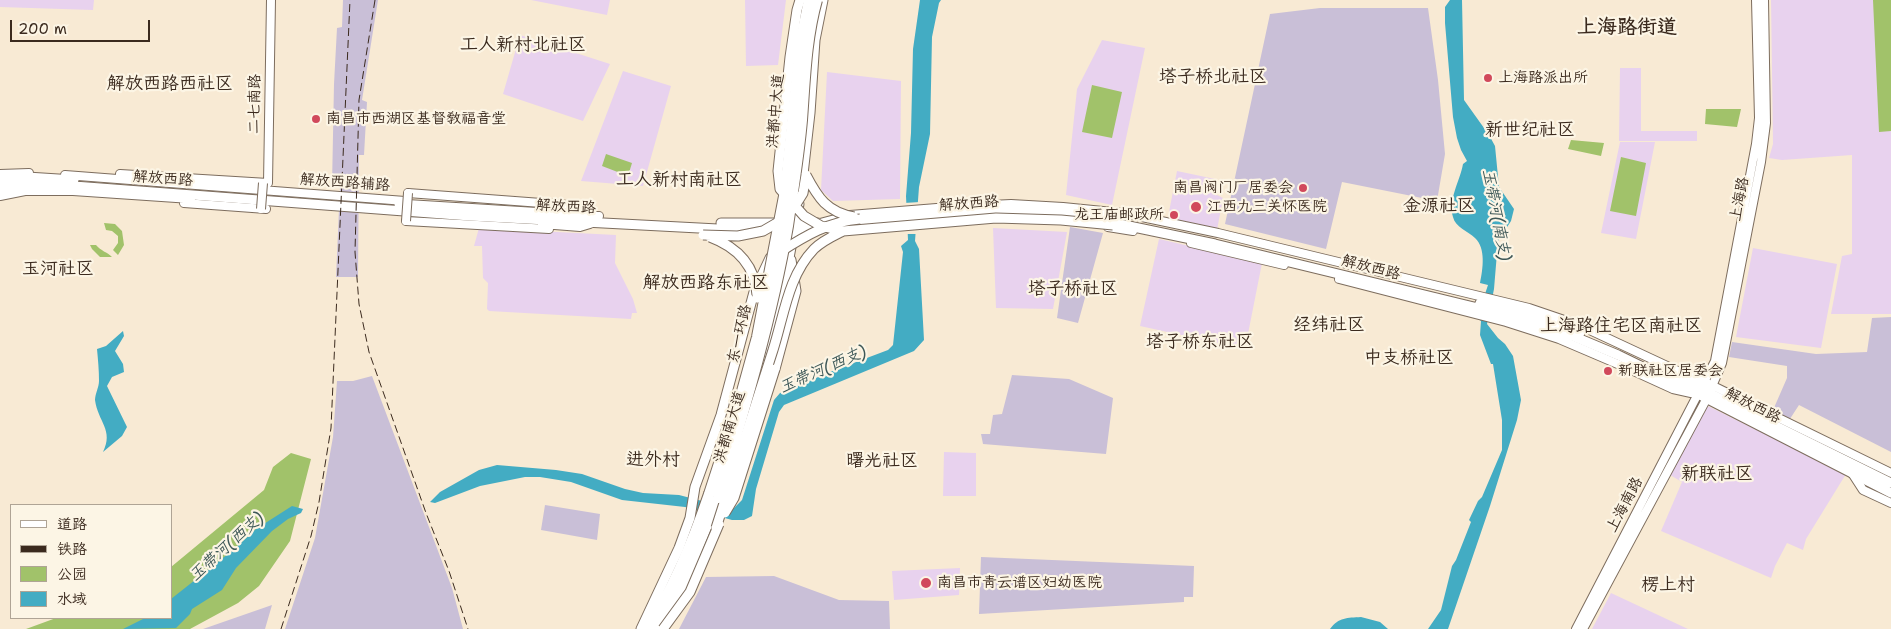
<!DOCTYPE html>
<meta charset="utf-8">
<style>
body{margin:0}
#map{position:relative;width:1891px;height:629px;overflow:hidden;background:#f8ead4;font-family:"Shantell Sans","LXGW WenKai TC",sans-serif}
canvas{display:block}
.legend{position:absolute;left:10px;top:504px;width:162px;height:115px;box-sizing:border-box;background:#fcf5e5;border:1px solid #afa495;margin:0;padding:6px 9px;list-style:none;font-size:15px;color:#3b2a1e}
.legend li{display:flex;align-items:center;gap:10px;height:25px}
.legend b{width:25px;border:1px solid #afa495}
.scale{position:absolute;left:10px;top:20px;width:140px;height:22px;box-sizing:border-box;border:2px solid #3b2a1e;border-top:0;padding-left:6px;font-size:15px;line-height:18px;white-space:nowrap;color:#3b2a1e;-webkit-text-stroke:4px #fcf5e5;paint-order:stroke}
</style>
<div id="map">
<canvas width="1891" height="629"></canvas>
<ul class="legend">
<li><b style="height:6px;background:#fff"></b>道路</li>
<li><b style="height:6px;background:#3b2a1e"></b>铁路</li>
<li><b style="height:14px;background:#a1c26a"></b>公园</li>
<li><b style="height:14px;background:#43acc3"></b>水域</li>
</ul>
<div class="scale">200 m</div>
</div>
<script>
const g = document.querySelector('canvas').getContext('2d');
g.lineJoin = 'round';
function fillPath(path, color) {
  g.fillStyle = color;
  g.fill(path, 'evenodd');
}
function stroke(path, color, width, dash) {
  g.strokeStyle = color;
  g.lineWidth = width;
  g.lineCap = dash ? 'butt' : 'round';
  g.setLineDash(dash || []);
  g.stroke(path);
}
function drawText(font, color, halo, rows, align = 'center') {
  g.font = font + ' "Shantell Sans","LXGW WenKai TC",sans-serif';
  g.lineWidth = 4.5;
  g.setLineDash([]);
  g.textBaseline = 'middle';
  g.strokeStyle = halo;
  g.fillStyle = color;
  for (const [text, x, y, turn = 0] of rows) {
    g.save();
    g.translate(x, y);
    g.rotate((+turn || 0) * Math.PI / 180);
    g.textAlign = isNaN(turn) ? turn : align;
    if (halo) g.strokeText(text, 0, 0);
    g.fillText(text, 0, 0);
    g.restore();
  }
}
fillPath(new Path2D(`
 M0 0H94L93 10 0 7Z
 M531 0H610L607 15Z
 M745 0H786L778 65 746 66Z
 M1771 0H1891V314H1831L1842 256 1852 254V155L1782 160 1769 158 1773 144Z
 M520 35 610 64 583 121 503 94Z
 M1102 40 1145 48 1112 205 1066 195 1077 89Z
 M1620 68H1641V131H1697V141H1619Z
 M623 71 671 86 643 186 581 181Z
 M827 72 901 81 900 199 833 201 821 190Z
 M1620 142H1655L1636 239 1601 233Z
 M1177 171 1215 179 1213 193 1223 198 1217 230 1168 217Z
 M479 228 616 235 615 263 633 299 637 313H632L631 319 489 311 487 309 488 283 483 278 482 246H474Z
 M993 228 1067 232 1053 309 996 308Z
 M1159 239 1262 263 1245 349 1140 326Z
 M1753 248 1837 264 1821 348 1736 337Z
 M1708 406 1846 474 1806 539 1803 550 1787 543 1775 566 1771 578 1661 531 1682 482 1670 475Z
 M944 452 976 453V496H943Z
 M960 568 959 595 894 600 892 571Z
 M1611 593 1688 629H1592Z`), '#e8d2ee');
fillPath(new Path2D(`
 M343 0H378L362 100 367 102 364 155H359L358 277H336L340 187 332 186 334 84 337 28 342 27Z
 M1320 8H1428L1438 80 1445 154 1437 201 1342 182 1326 249 1225 224 1270 14Z
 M1070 227 1103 233 1078 323 1057 318Z
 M1891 317V452L1799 405 1786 425 1770 417 1787 378V366L1729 357 1732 342 1816 354 1867 352 1872 318Z
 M1012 375 1069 379 1113 398 1106 454 983 444 981 434H990L993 415 1002 414Z
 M372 376 452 588 463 629H285L315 538 333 437 337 381H353Z
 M545 505 600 514 597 540 541 530Z
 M981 557 1194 566 1193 597H1184V602L979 614Z
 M774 576 839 600 889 601 890 629H679L706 577Z
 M272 605 265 629H203Z`), '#c9bfd7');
fillPath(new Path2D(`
 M1873 0H1891V131L1879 132Z
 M1092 85 1122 92 1112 138 1082 132Z
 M1706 109H1741L1737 127 1705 124Z
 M1571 140 1604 143 1601 156 1568 149Z
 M606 154 632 163 628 176 602 166Z
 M1621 157 1646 163 1636 216 1610 211Z
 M104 223 115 224 122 231 124 245 118 255 113 250 118 243V236L112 231 106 230Z
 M90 245H96C101 251 107 252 112 257H100L92 249Z
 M291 453 311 459 290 541 259 586 238 603 190 629H26L56 618H171V567L264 490 273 467Z`), '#a1c26a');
fillPath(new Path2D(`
 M920 0H941L939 3 932 37 930 134 919 187 915 241 919 249 924 340 914 351 784 405 779 412 756 489 752 516 744 520H732L685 507 622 500 571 482 540 477H525L480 486 435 503 430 502 440 492 479 470 497 465 556 470 582 474 625 489 643 493 679 495 733 509 742 500 774 400 780 393 835 370 888 350 893 345 903 252 901 246 908 240 906 196 911 133 913 49Z
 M1450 0H1462L1464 100 1489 135 1495 146 1499 187 1514 209 1511 221 1498 241 1494 289 1487 324 1498 338 1505 344 1513 356 1521 400 1517 420 1490 506 1448 629H1428L1441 610 1452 566 1456 560 1471 522 1469 520 1478 501 1482 497 1502 450V420L1493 364H1491L1480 335 1481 321 1477 318 1488 285 1480 283C1483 269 1486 248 1475 238 1468 231 1455 227 1453 217 1448 199 1460 181 1463 164L1467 161 1461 150 1457 138 1453 117 1445 23V7Z
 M123 331 124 336 115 351 123 364 124 372 112 377 107 386 127 427 122 436 103 452C114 430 98 422 95 400 95 394 99 387 99 381 99 370 98 360 97 349L106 346Z
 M292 506 303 509 301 513 288 519 272 531 236 568 222 590 192 609 190 614 176 628 123 629 145 618H171V599L233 550 256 529Z
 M1361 617 1380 622 1388 629H1330C1339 617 1347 618 1361 617Z`), '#43acc3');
fillPath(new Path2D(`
 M920 202 918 234H905L904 203Z`), '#f8ead4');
const secondary = new Path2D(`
 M0 174 29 173
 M120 174 268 183 271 0
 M65 175 405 201
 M408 193 568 205 593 214
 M0 196 25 191H73L191 199
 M184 203 266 209
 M556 213 599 216
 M406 221 549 229
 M820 223 850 215 949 207 1011 204 1063 207 1123 213 1218 233 1529 308 1579 325 1682 373 1705 382 1891 473
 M542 224 580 227 590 224
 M1108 227 1133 231
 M1191 243 1284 265
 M1339 279 1506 322 1559 339 1627 368 1673 389 1691 393
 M1852 473 1863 490 1891 503
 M1576 629 1715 361 1756 144 1759 118 1756 0
 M1583 629 1707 398 1722 363 1761 162 1766 123 1764 0`);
const primary = new Path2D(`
 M0 181 27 177 74 180
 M802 183 810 113 815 40 823 0
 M0 188 27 185 74 186 470 216 756 231
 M399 204 561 214
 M1105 221 1215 244 1474 307 1526 321 1575 337 1618 355 1698 394 1891 493
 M853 222C940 214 1028 204 1115 217
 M721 223H818
 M781 232 820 229
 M1480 303 1528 314 1580 333
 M775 369 796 291 791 260
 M1671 374 1891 483
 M755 393 784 285 799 204
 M679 601 694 573
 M641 629 679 548 690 518 695 487 721 415 754 292 770 258`);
const highway = new Path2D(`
 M647 629C674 587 693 541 709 494
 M658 629 689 570 718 498`);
stroke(secondary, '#7d6d5e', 10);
stroke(primary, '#7d6d5e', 11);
stroke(highway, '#7d6d5e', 12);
stroke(secondary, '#fff', 8);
stroke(primary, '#fff', 9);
stroke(highway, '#fff', 10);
stroke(new Path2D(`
 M375 0 359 100 355 252 359 304 369 352 426 513 449 571 468 629
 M281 629 311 536 319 502 331 428 350 0`), '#3b2a1e', 1, [8, 4]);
const secondaryBridge = new Path2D(`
 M261 209 263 183
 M406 221 408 193`);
const primaryBridge = new Path2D(`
 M800 0 797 10 790 57 778 171 780 189 804 216 821 226 843 231 996 218 1061 220 1113 225
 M806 175C818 198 827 212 854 217
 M793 209 803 193 806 175
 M703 235 738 236 763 231 782 220
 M710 237C737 247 755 265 757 295
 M780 252C805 236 830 221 860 219
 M757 298 765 278
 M725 513 734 498 775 369
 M716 528C735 468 754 409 773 350 784 316 788 276 814 249 822 241 833 236 843 231
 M663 629 690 592 719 524`);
const highwayBridge = new Path2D(`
 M709 494 739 402 757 337 785 191 800 44 809 0
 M718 498C745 408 772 318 788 226 793 191 799 155 802 120 805 80 806 39 817 0`);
stroke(secondaryBridge, '#7d6d5e', 10, []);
stroke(primaryBridge, '#7d6d5e', 11, []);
stroke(highwayBridge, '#7d6d5e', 12, []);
stroke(secondaryBridge, '#fff', 8);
stroke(primaryBridge, '#fff', 9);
stroke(highwayBridge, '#fff', 10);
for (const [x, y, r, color] of [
 [1488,78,5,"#d1495b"],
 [316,119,5,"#d1495b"],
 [1303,188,5,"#d1495b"],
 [1196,207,6,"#d1495b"],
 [1174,215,5,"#d1495b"],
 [1608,371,5,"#d1495b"],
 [926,583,6,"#d1495b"]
]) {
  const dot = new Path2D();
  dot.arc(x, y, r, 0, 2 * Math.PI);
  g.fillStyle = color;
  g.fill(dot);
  stroke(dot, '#fcf5e5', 2);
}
drawText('15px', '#3b2a1e', '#fcf5e5', [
 ["上海路派出所",1498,78],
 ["南昌市西湖区基督教福音堂",326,119],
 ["南昌阀门厂居委会",1293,188,"right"],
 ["江西九三关怀医院",1207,207],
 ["龙王庙邮政所",1164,215,"right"],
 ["新联社区居委会",1618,371],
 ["南昌市青云谱区妇幼医院",937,583]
], 'left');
drawText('15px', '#3b2a1e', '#fcf5e5', [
 ["二七南路",255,104,-89],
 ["洪都中大道",776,111,-85],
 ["解放西路",163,179,4],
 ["解放西路辅路",345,183,4],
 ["上海路",1740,199,-79],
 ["解放西路",969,204,-4],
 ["解放西路",566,207,3],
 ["解放西路",1371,268,14],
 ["东一环路",740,334,-77],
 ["解放西路",1753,406,27],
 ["洪都南大道",730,427,-73],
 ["上海南路",1625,505,-62]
]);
drawText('italic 16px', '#3e5858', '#fcf5e5', [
 ["玉带河(南支)",1496,215,79],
 ["玉带河(西支)",823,370,-24],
 ["玉带河(西支)",227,547,-42]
]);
drawText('18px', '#3b2a1e', '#fcf5e5', [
 ["工人新村北社区",523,45],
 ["塔子桥北社区",1213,77],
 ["解放西路西社区",170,84],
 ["新世纪社区",1530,130],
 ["工人新村南社区",679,180],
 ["金源社区",1439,206],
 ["玉河社区",58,269],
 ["解放西路东社区",706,283],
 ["塔子桥社区",1073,289],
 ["经纬社区",1329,325],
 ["上海路住宅区南社区",1621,326],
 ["塔子桥东社区",1200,342],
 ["中支桥社区",1409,358],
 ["进外村",653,460],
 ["曙光社区",882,461],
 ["新联社区",1717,474],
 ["楞上村",1668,585]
]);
drawText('bold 20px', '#3b2a1e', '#fcf5e5', [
 ["上海路街道",1627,28]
]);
</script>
